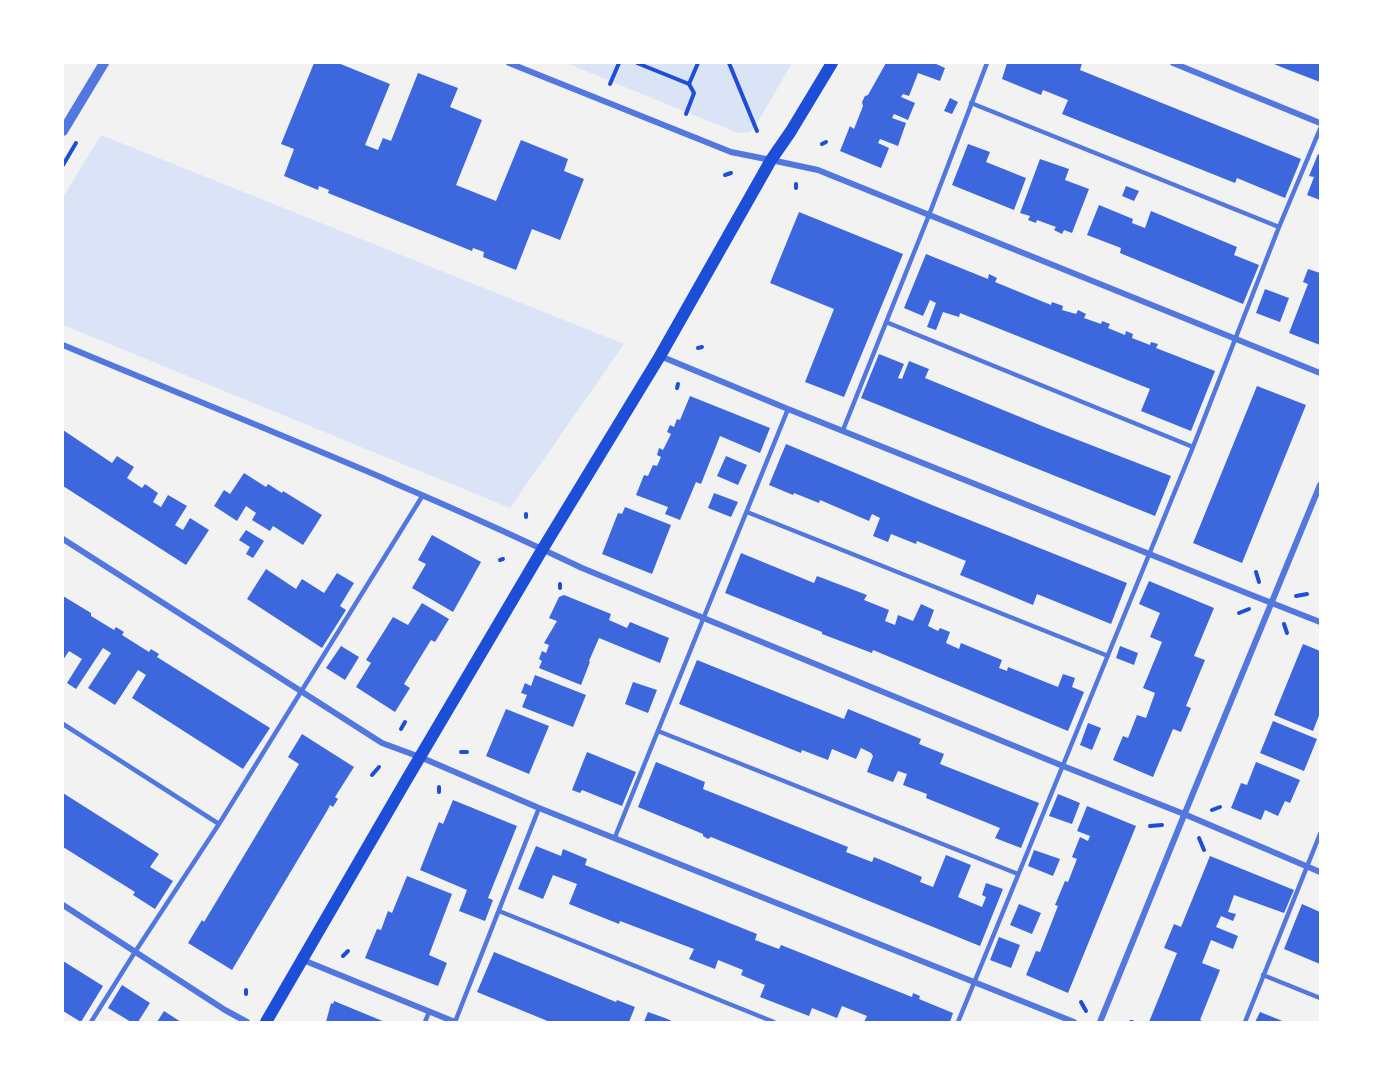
<!DOCTYPE html>
<style>
body{margin:0}
#map{position:relative;width:1383px;height:1085px;overflow:hidden;background:#f2f2f2;font-family:"PT Sans",sans-serif}
canvas{display:block}
.frame{position:absolute;inset:0;border:64px solid #fff;pointer-events:none}
</style>
<div id="map">
<canvas width="1383" height="1085"></canvas>
<div class="frame"></div>
</div>
<script>
const g = document.querySelector('canvas').getContext('2d');
g.lineJoin = 'round';
function fillPath(path, color) {
  g.fillStyle = color;
  g.fill(path, 'evenodd');
}
function stroke(path, color, width, dash) {
  g.strokeStyle = color;
  g.lineWidth = width;
  g.lineCap = dash ? 'butt' : 'round';
  g.setLineDash(dash || []);
  g.stroke(path);
}
fillPath(new Path2D(`
 M566 63H792L756 125 750 132 738 133Z
 M101 135 624 344 510 508 63 325V197Z`), '#dbe4f7');
fillPath(new Path2D(`
 M314 63H338L390 84 365 145 378 150 383 138 391 141 418 73 458 88 450 107 482 120 456 185 496 201 521 140 568 159 564 171 584 179 560 240 532 229 516 270 483 257 484 252 473 248 472 251 328 193 329 190 319 186 318 190 284 176 294 149 281 144Z
 M886 63H934L945 68 940 81 918 73 909 96 903 94 901 97 915 103 908 120 894 114 892 118 906 123 898 146 880 139 878 143 889 148 881 168 840 151 850 126 854 129 863 106 862 102 865 96 868 95Z
 M1007 63H1082L1080 70 1301 159 1285 198 1237 178 1235 183 1062 114 1068 100 1043 90 1041 95 1002 79Z
 M1272 63H1320V82L1281 67Z
 M950 98 958 102 952 114 944 111Z
 M968 144 990 152 986 162 1026 178 1014 210 952 185Z
 M1318 154 1320 155V200L1307 195 1314 177 1309 176Z
 M1040 159 1069 169 1065 180 1089 189 1072 233 1064 230 1062 234 1054 230 1056 227 1037 220 1036 223 1028 220 1030 216 1020 213Z
 M1126 186 1139 191 1134 201 1122 196Z
 M1099 205 1133 219 1132 223 1145 228 1151 211 1237 247 1234 255 1259 265 1243 304 1120 253 1121 248 1087 235Z
 M799 212 903 254 844 397 805 382 834 309 770 283Z
 M926 254 988 279 989 274 997 278 995 282 1051 305 1052 302 1063 306 1062 310 1076 314 1078 310 1086 314 1084 318 1101 324 1102 321 1110 324 1108 328 1125 335 1126 331 1133 334 1132 338 1150 345 1151 342 1158 344 1156 348 1215 371 1191 431 1141 411 1150 389 960 313 959 317 943 312 936 330 927 327 936 303 930 300 923 316 904 308Z
 M1308 269 1320 273V345L1289 333 1308 284 1303 282Z
 M1265 289 1289 298 1280 322 1256 313Z
 M879 354 904 364 898 378 902 379 909 361 929 369 925 378 1047 428 1171 476 1155 516 861 398Z
 M1257 386 1306 405 1242 563 1193 543Z
 M690 396 770 428 760 453 720 436 701 484 696 482 680 520 665 514 668 507 636 495 644 475 648 476 653 465 657 466 661 457 657 455 659 448 663 450 671 434 667 432 670 425 674 427 677 419 680 420Z
 M63 430 112 463 117 456 134 467 127 478 142 488 145 484 158 493 153 502 161 507 168 495 187 506 175 525 183 530 190 518 209 530 186 565 63 486Z
 M786 444 932 505 1127 583 1111 624 1037 594 1033 605 985 585 960 575 966 561 917 541 916 544 891 534 888 542 873 536 880 518 872 514 869 521 820 500 819 503 794 493 793 495 769 485Z
 M726 456 747 465 738 485 717 476Z
 M244 473 266 487 268 484 282 493 283 491 322 515 303 545 273 526 270 531 252 520 256 513 246 506 237 521 214 506 224 490 230 494Z
 M714 493 738 502 731 517 708 508Z
 M625 507 671 525 652 574 602 554 618 513 622 514Z
 M246 530 264 541 253 558 246 554 250 547 239 540Z
 M432 535 481 562 453 612 412 588 426 564 418 560Z
 M741 553 814 583 817 576 867 595 864 600 889 610 885 621 895 625 898 615 913 621 921 604 934 610 928 626 938 631 940 628 950 632 946 643 959 649 961 643 1002 660 999 668 1007 671 1008 667 1058 687 1063 674 1075 678 1072 687 1084 692 1068 731 873 650 872 653 822 634V632L725 593Z
 M266 569 296 589 302 579 324 593 337 573 354 583 340 606 346 610 322 648 247 599Z
 M1149 581 1214 608 1194 656 1205 660 1186 706 1191 708 1181 732 1173 729 1153 777 1113 760 1123 736 1128 738 1137 715 1146 718 1155 693 1143 688 1162 642 1150 637 1160 613 1139 604Z
 M564 595 611 614 609 620 627 628 630 622 669 638 660 663 599 638 589 661 590 662 581 685 539 668 542 661 539 659 542 651 546 653 549 645 544 643 557 621 549 618 559 597Z
 M63 596 91 613V616L114 630 116 627 124 632 122 635 149 652 151 649 159 654 157 657 270 728 243 769 132 698 146 675 138 670 115 705 88 688 111 653 103 648 76 689 67 683 82 659 69 651 63 660Z
 M422 603 449 619 435 642 431 640 404 684 410 688 395 712 356 687 371 663 366 660 393 617 408 625Z
 M1303 644 1320 651V713L1313 731 1274 715Z
 M341 646 359 657 345 680 326 668Z
 M1120 646 1138 653 1134 665 1116 658Z
 M697 660 844 719 848 709 921 739 919 744 944 754 940 764 1039 803 1021 848 995 838 1000 828 926 798 927 794 903 785 907 774 898 771 893 782 867 772 873 756 871 753 861 748 856 759 832 749 828 760 802 750 801 753 679 704Z
 M535 675 586 695 573 727 522 707 527 695 521 693 525 683 531 686Z
 M633 682 657 690 648 713 625 704Z
 M506 709 549 726 529 774 486 756Z
 M1273 721 1317 739 1304 771 1260 753Z
 M1088 723 1101 728 1092 750 1080 745Z
 M302 734 354 767 335 797 338 799 333 807 330 805 327 811 232 970 188 943 202 920 204 922 299 764 288 757Z
 M587 752 636 772 622 806 582 790 580 793 572 790Z
 M656 762 705 782 703 789 848 847 846 852 872 862 874 857 922 877 920 882 933 887 946 855 971 865 958 897 982 907 986 897 982 895 986 883 1003 889 980 946 711 837 708 839 703 836V834L638 807Z
 M1256 762 1300 780 1290 803 1285 801 1278 816 1265 810 1261 820 1231 808 1241 783 1247 785Z
 M63 793 159 854 150 867 173 881 155 909 133 895 135 892 63 847Z
 M1058 794 1080 803 1072 824 1049 816Z
 M453 800 517 826 488 898 493 900 485 921 459 911 467 890 420 870 439 822 443 824Z
 M1087 806 1136 826 1068 993 1026 975 1036 951 1040 952 1058 906 1055 905 1065 881 1068 882 1077 859 1072 857 1080 837 1088 841 1090 836 1077 831Z
 M536 846 561 856 563 849 587 859 585 865 757 934 755 940 779 949 781 945 912 997 913 993 920 996 919 999 953 1013 950 1022H864L867 1016 842 1006 837 1018 812 1008 809 1016 760 997 765 985 741 975 743 970 718 960 715 969 689 959 694 949 620 921 619 924 569 904 577 884 553 875 543 899 518 889Z
 M1034 850 1060 859 1053 876 1028 866Z
 M1210 856 1294 890 1284 913 1234 895 1228 912 1236 914 1233 921 1221 916 1216 927 1238 936 1233 949 1211 940 1202 963 1220 970 1200 1020 1205 1022H1149L1177 953 1164 948 1174 924 1181 927Z
 M407 876 452 894 429 955 447 963 438 986 365 958 377 929 381 930 388 911 392 913Z
 M1019 904 1041 913 1032 934 1010 925Z
 M1302 904 1320 912V964L1284 949Z
 M999 937 1020 945 1011 968 990 960Z
 M494 952 616 1002 617 1000 635 1007 629 1022H550L477 992Z
 M63 961 103 986 81 1022 63 1011Z
 M122 985 150 1003 138 1022H131L108 1008Z
 M334 1001 385 1022H326L331 1003 333 1004Z
 M164 1011 181 1022H157Z
 M648 1012 665 1018 674 1022H644Z
 M1260 1012 1285 1022H1255Z`), '#3d67dc');
stroke(new Path2D(`
 M637 63 689 84 698 63
 M729 63 757 131
 M610 84 619 63
 M686 114 694 93 689 84
 M822 144 826 142
 M63 165 76 143
 M725 175 731 173
 M796 184V188
 M698 348 702 347
 M677 388 678 384
 M526 514V517
 M500 560 503 559
 M1256 572 1259 582
 M560 588V584
 M1296 596 1307 594
 M1239 613 1249 609
 M1284 624 1287 633
 M401 729 405 722
 M461 752H467
 M372 775 379 767
 M439 787V792
 M1212 810 1220 807
 M1150 826 1162 825
 M1199 838 1204 850
 M343 956 348 951
 M246 990V994
 M1081 1002 1086 1011
 M1131 1022H1132`), '#1d4ed8', 4);
stroke(new Path2D(`
 M971 103 1279 227
 M886 322 1193 447
 M843 430 929 215 987 63
 M747 512 1108 656
 M63 724 219 824
 M658 731 1018 874
 M615 837 788 409
 M499 911 774 1022
 M1263 975 1320 998
 M91 1022 135 952 219 824 423 495
 M425 1022 429 1012
 M455 1022 539 808
 M958 1022 1193 447 1279 227 1320 129
 M1245 1022 1320 834`), '#5277de', 4.5);
stroke(new Path2D(`
 M509 63 731 152 771 160 818 170 1320 373
 M1173 63 1320 123
 M63 345C237 418 412 486 582 568L1063 766 1184 814 1320 872
 M660 356 788 409 1254 596 1320 622
 M63 539 382 743 420 757 539 808 1074 1022
 M63 905 225 1010 247 1022
 M303 960 455 1022
 M1100 1022 1189 803 1320 485`), '#5277de', 6);
stroke(new Path2D(`
 M63 131 104 63`), '#5277de', 10);
stroke(new Path2D(`
 M266 1022 404 784 542 550 660 356 771 160 791 131 832 63`), '#1d4ed8', 12);
</script>
